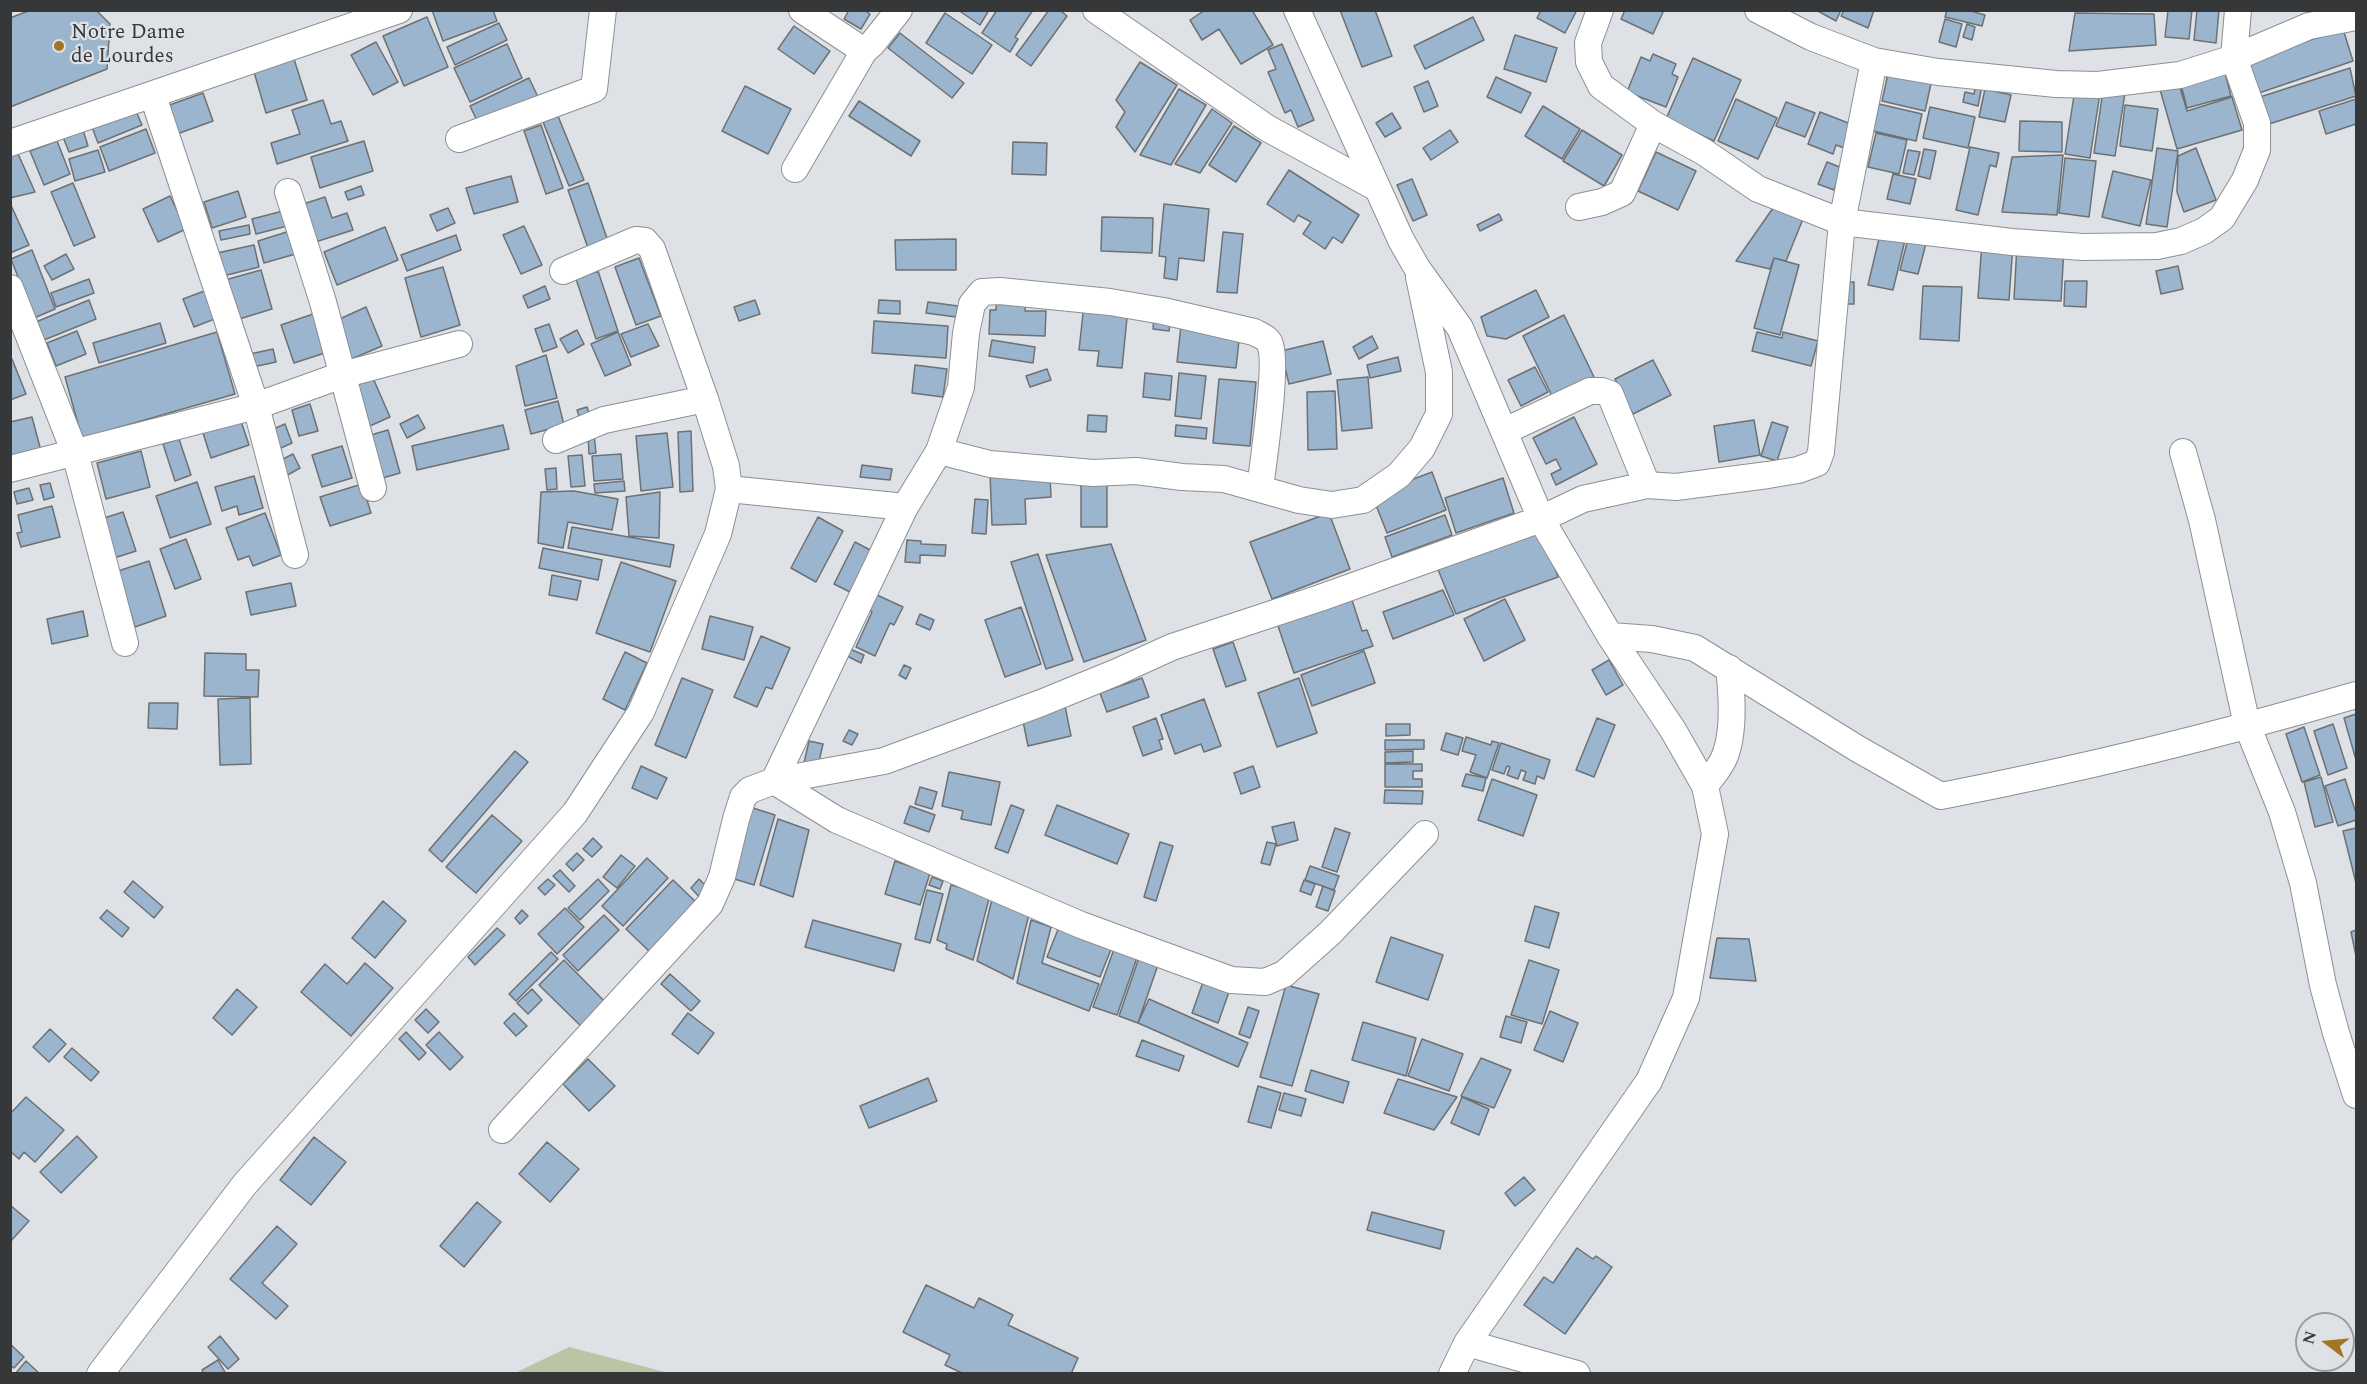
<!DOCTYPE html>
<style>
body{margin:0}
#map{position:relative;width:2367px;height:1384px;overflow:hidden;background:#dee2e6;font-family:Spectral,serif}
canvas{display:block}
.frame{position:absolute;inset:0;border:12px solid #353739;pointer-events:none}
.north{position:absolute;left:2295px;top:1312px;width:60px;height:60px;box-sizing:border-box;background:#dee2e6;border:2px solid #9a9ea1;border-radius:50%;rotate:286deg;font-size:16px;font-weight:700;line-height:24px;text-align:center;color:#353739}
.north::after{content:'';display:block;margin:auto;width:21px;height:27px;background:#a27526;clip-path:polygon(50% 0,100% 100%,50% 72%,0 100%)}
</style>
<div id="map">
<canvas width="2367" height="1384"></canvas>
<div class="frame"></div>
<div class="north">N</div>
</div>
<script>
const g = document.querySelector('canvas').getContext('2d');
g.lineJoin = 'round';
function fillPath(path, color) {
  g.fillStyle = color;
  g.fill(path, 'evenodd');
}
function stroke(path, color, width, dash) {
  g.strokeStyle = color;
  g.lineWidth = width;
  g.lineCap = dash ? 'butt' : 'round';
  g.setLineDash(dash || []);
  g.stroke(path);
}
function drawText(font, color, halo, rows, align = 'center') {
  g.font = font + ' Spectral,serif';
  g.lineWidth = 4.5;
  g.setLineDash([]);
  g.textBaseline = 'middle';
  g.strokeStyle = halo;
  g.fillStyle = color;
  for (const [text, x, y, turn = 0] of rows) {
    g.save();
    g.translate(x, y);
    g.rotate((+turn || 0) * Math.PI / 180);
    g.textAlign = isNaN(turn) ? turn : align;
    if (halo) g.strokeText(text, 0, 0);
    g.fillText(text, 0, 0);
    g.restore();
  }
}
fillPath(new Path2D(`
 M569 1347 669 1373H515Z`), '#bac5a6');
const building = new Path2D(`
 M31 10H96L110 24 107 69 10 107V18Z
 M432 10H493L497 21 443 41Z
 M849 10H864L870 14 861 29 844 19Z
 M958 10H989L980 25Z
 M997 10H1033L1015 37 1018 39 1010 52 982 33Z
 M1049 10H1060L1067 16 1031 66 1016 55Z
 M1205 10H1252L1273 45 1241 64 1219 29 1202 40 1190 20Z
 M1340 10H1375L1392 56 1362 67Z
 M1541 10H1577L1565 33 1537 18Z
 M1625 10H1664L1653 34 1621 19Z
 M1816 10H1841L1836 21Z
 M1844 10H1874L1868 28 1841 16Z
 M1947 10H1967L1985 15 1982 26 1945 17Z
 M2168 10H2192L2189 39 2165 37Z
 M2197 10H2219L2216 43 2194 40Z
 M945 13 992 45 972 74 926 43Z
 M2075 13 2154 14 2156 45 2069 51Z
 M427 17 448 67 404 86 383 36Z
 M1473 17 1484 40 1425 69 1414 46Z
 M1945 19 1962 24 1956 47 1939 42Z
 M499 23 507 40 455 65 447 47Z
 M1967 24 1975 27 1972 40 1963 37Z
 M794 26 830 51 814 74 778 49Z
 M2343 29 2353 61 2256 94 2245 62Z
 M900 33 964 83 952 98 888 48Z
 M1515 35 1557 48 1546 82 1504 69Z
 M376 42 398 82 373 95 351 55Z
 M507 44 522 78 470 102 454 68Z
 M1282 44 1314 120 1298 127 1291 110 1285 113 1268 72 1276 69 1268 50Z
 M1653 54 1676 64 1672 74 1678 77 1666 107 1627 92 1641 57 1650 61Z
 M1693 58 1741 80 1714 141 1666 119Z
 M294 59 307 100 266 113 254 72Z
 M1140 62 1177 85 1135 152 1116 127 1125 112 1116 100Z
 M2350 68 2356 96 2269 124 2260 97Z
 M1889 69 1932 79 1925 111 1882 101Z
 M2224 69 2231 96 2187 108 2180 81Z
 M1496 77 1531 93 1521 113 1487 97Z
 M529 78 538 97 479 125 470 106Z
 M1428 81 1438 106 1424 112 1414 87Z
 M2178 81 2187 111 2232 97 2242 130 2177 149 2159 86Z
 M1976 84 1982 86 1978 106 1963 102 1965 92 1974 94Z
 M745 86 791 109 768 154 722 131Z
 M1179 89 1206 105 1171 165 1140 155Z
 M1985 89 2011 95 2005 122 1979 117Z
 M2075 89 2100 93 2090 158 2065 154Z
 M2103 90 2125 93 2115 156 2094 153Z
 M203 93 213 121 177 134 167 106Z
 M1736 99 1777 118 1758 159 1718 141Z
 M2356 99V124L2326 134 2319 111Z
 M323 100 331 124 341 121 348 141 277 164 271 143 300 134 292 110Z
 M859 101 920 141 911 156 849 116Z
 M1786 102 1815 113 1805 137 1776 126Z
 M1879 104 1922 114 1916 141 1873 131Z
 M2125 105 2158 109 2152 151 2120 146Z
 M1543 106 1580 129 1562 159 1525 136Z
 M1930 107 1975 117 1968 148 1923 138Z
 M135 109 142 125 98 143 92 127Z
 M1212 109 1232 123 1200 173 1175 164Z
 M1820 112 1856 126 1847 149 1836 145 1833 154 1808 144Z
 M1392 113 1401 128 1385 137 1376 123Z
 M558 116 584 180 569 186 543 122Z
 M2020 121 2062 122V152L2019 151Z
 M541 125 563 188 546 194 524 131Z
 M1234 126 1261 143 1236 182 1209 165Z
 M146 129 155 153 109 171 100 147Z
 M83 130 88 146 69 152 63 137Z
 M1450 130 1458 142 1431 160 1423 148Z
 M1582 130 1622 155 1604 186 1563 161Z
 M1876 133 1907 140 1899 174 1868 167Z
 M57 141 70 174 44 185 30 151Z
 M364 141 373 171 320 188 311 157Z
 M1013 142 1047 143 1046 175 1012 174Z
 M15 147 35 192 10 198V149Z
 M1970 147 1999 153 1996 167 1990 165 1978 215 1956 210Z
 M2157 148 2178 151 2167 227 2146 224Z
 M2196 148 2216 200 2184 212 2177 192 2178 156Z
 M1924 149 1936 151 1930 179 1918 176Z
 M98 150 105 172 75 181 69 159Z
 M1908 150 1920 152 1914 175 1903 173Z
 M1656 152 1696 171 1678 210 1638 191Z
 M2063 155 2057 215 2002 212 2012 157Z
 M2065 158 2096 161 2089 217 2059 213Z
 M1827 162 1842 168 1834 190 1818 184Z
 M1289 170 1359 215 1342 243 1333 237 1325 249 1303 234 1311 222 1298 215 1294 222 1267 204Z
 M2113 171 2151 180 2140 226 2102 217Z
 M1893 174 1916 179 1910 204 1887 199Z
 M511 176 518 202 474 214 466 188Z
 M1412 179 1427 215 1413 221 1397 185Z
 M73 183 95 237 74 246 51 192Z
 M588 183 610 247 590 254 568 190Z
 M361 186 364 195 348 200 345 192Z
 M238 191 246 217 212 228 204 202Z
 M170 196 186 229 158 242 143 209Z
 M325 197 332 218 347 213 353 230 309 244 297 206Z
 M1780 198 1807 209 1786 261 1774 258 1770 269 1736 261Z
 M10 203 29 245 10 253Z
 M1164 204 1209 209 1204 261 1179 258 1177 280 1164 278 1166 257 1159 256Z
 M448 208 455 223 437 231 430 215Z
 M287 210 291 225 256 234 252 219Z
 M1499 214 1502 220 1480 231 1477 225Z
 M1102 217 1153 218 1152 253 1101 251Z
 M249 225 250 234 221 240 219 231Z
 M524 226 542 265 521 274 503 235Z
 M385 227 398 260 337 285 324 252Z
 M293 230 299 253 264 263 258 241Z
 M1881 230 1906 236 1893 290 1868 285Z
 M1910 231 1928 236 1918 274 1900 270Z
 M1223 232 1243 234 1237 293 1217 292Z
 M456 235 461 250 407 271 401 255Z
 M956 239V270H896L895 240Z
 M1982 242 2013 244 2009 300 1978 298Z
 M254 245 259 267 223 276 217 253Z
 M2017 245 2064 247 2061 301 2014 299Z
 M32 250 55 309 34 318 11 259Z
 M66 254 74 269 52 280 44 266Z
 M639 258 661 316 636 325 615 267Z
 M1774 258 1799 265 1780 335 1754 328Z
 M2178 266 2183 289 2161 294 2156 271Z
 M443 267 460 325 421 337 405 278Z
 M261 270 272 309 236 320 225 280Z
 M598 271 618 331 596 339 576 279Z
 M89 279 94 293 56 307 51 293Z
 M2065 281H2087L2086 307 2064 306Z
 M1839 282H1854V304H1839Z
 M545 286 550 299 528 308 523 296Z
 M1923 286 1962 287 1959 341 1920 339Z
 M207 290 217 318 194 327 183 299Z
 M1536 290 1549 317 1506 339 1487 336 1481 317Z
 M997 295H1026L1025 311H1046L1045 336 989 334 990 310H996Z
 M89 300 96 319 44 340 36 322Z
 M755 300 760 314 739 321 734 307Z
 M879 300 900 301V314L878 313Z
 M928 302 958 306 956 317 926 313Z
 M1084 304 1128 308 1122 368 1097 366 1099 351 1079 350Z
 M366 307 382 346 349 360 333 322Z
 M319 312 331 351 294 363 281 325Z
 M1154 315 1171 317 1169 331 1153 329Z
 M1564 315 1594 377 1553 398 1523 336Z
 M874 321 948 326 946 358 872 353Z
 M160 323 166 343 99 363 93 343Z
 M549 324 557 347 543 352 535 329Z
 M648 324 659 346 631 357 621 334Z
 M1181 326 1240 331 1236 368 1177 362Z
 M577 330 584 344 568 353 560 339Z
 M77 331 86 354 56 366 47 343Z
 M217 332 235 394 82 438 65 377Z
 M618 332 631 365 605 376 591 344Z
 M1757 332 1782 338 1783 332 1818 341 1811 366 1752 351Z
 M1372 336 1378 348 1359 359 1353 347Z
 M992 340 1035 347 1033 363 989 356Z
 M1323 341 1331 374 1289 384 1281 351Z
 M273 349 276 362 253 367 250 354Z
 M546 355 557 398 525 406 516 366Z
 M1398 357 1401 371 1370 378 1367 365Z
 M12 359 26 394 10 400V360Z
 M1653 360 1671 395 1633 414 1615 379Z
 M915 365 947 369 943 397 912 393Z
 M1535 367 1548 392 1521 406 1508 380Z
 M1047 369 1051 380 1030 387 1026 376Z
 M1145 373 1172 376 1170 400 1143 397Z
 M1179 373 1206 376 1201 419 1175 416Z
 M1368 377 1372 428 1342 431 1337 380Z
 M373 378 390 417 363 429 346 390Z
 M1219 379 1256 382 1250 446 1213 443Z
 M1335 391 1337 449 1308 450 1307 392Z
 M558 401 564 425 531 434 525 410Z
 M310 404 318 431 299 436 292 410Z
 M587 407 590 417 580 419 577 410Z
 M418 415 425 428 407 438 400 424Z
 M1088 415 1107 416 1106 432 1087 431Z
 M32 417 41 451 10 459V422Z
 M1574 417 1597 464 1556 485 1551 474 1561 469 1556 459 1546 464 1533 438Z
 M1754 420 1760 455 1719 462 1714 426Z
 M241 421 249 445 211 458 203 433Z
 M1772 422 1788 427 1777 461 1761 456Z
 M285 424 292 443 274 451 266 432Z
 M503 425 509 449 417 470 412 446Z
 M1176 425 1207 428 1206 439 1175 436Z
 M388 430 400 473 376 480 364 437Z
 M691 431 693 491 680 492 678 432Z
 M667 433 673 487 641 491 636 436Z
 M594 434 596 453 589 454 588 435Z
 M179 439 191 475 175 481 163 444Z
 M342 446 352 478 322 487 312 455Z
 M141 451 150 487 106 499 97 463Z
 M293 454 300 468 284 477 277 462Z
 M621 454 623 479 594 481 592 456Z
 M582 455 585 486 571 487 568 456Z
 M862 465 892 469 890 480 860 477Z
 M556 468 557 489 547 490 545 469Z
 M1432 472 1446 510 1387 533 1372 495Z
 M990 473 1050 475 1051 497 1025 499 1026 524 992 525Z
 M254 476 263 508 239 515 237 506 222 511 215 487Z
 M1503 478 1514 513 1456 533 1445 498Z
 M1081 480H1107V527H1081Z
 M624 481 625 491 595 493 594 484Z
 M197 482 211 524 170 538 156 496Z
 M50 483 54 497 44 500 40 485Z
 M362 484 371 513 330 526 320 497Z
 M29 488 33 500 17 504 14 492Z
 M574 491 618 499 612 530 568 522 563 548 538 543 541 492Z
 M660 492 659 538 629 536 626 497Z
 M975 499 988 500 986 534 972 533Z
 M52 506 60 537 21 547 17 533 22 532 18 515Z
 M123 512 136 551 111 559 98 520Z
 M265 513 281 555 253 566 249 556 238 560 226 528Z
 M1329 513 1350 569 1272 599 1250 542Z
 M1445 515 1452 535 1392 557 1385 537Z
 M818 517 843 531 816 582 791 568Z
 M572 527 674 545 670 567 568 548Z
 M1541 529 1558 577 1456 614 1437 567Z
 M186 539 201 579 175 589 160 549Z
 M907 540 921 541V544L946 545 945 556 920 555V563L905 562Z
 M855 542 872 551 852 593 834 584Z
 M1111 544 1146 640 1084 662 1046 555Z
 M543 548 602 560 598 580 539 568Z
 M1038 554 1073 660 1046 669 1011 562Z
 M149 561 166 616 135 627 118 571Z
 M621 562 676 581 650 652 596 633Z
 M552 575 581 581 577 600 549 595Z
 M291 583 296 606 251 615 246 592Z
 M1443 590 1454 615 1393 639 1383 612Z
 M877 595 903 607 894 625 890 623 875 656 856 647 872 612 870 611Z
 M1351 597 1362 631 1367 630 1373 646 1294 673 1277 623Z
 M1505 599 1525 640 1484 661 1464 619Z
 M1021 607 1041 664 1005 677 985 620Z
 M83 611 88 636 52 644 47 619Z
 M920 614 934 620 930 630 916 624Z
 M710 616 753 627 744 660 702 649Z
 M761 636 790 648 772 689 766 687 757 707 734 697Z
 M1233 642 1246 680 1226 687 1213 649Z
 M850 649 864 655 861 663 847 656Z
 M1364 651 1375 683 1312 706 1301 675Z
 M625 652 647 663 625 710 603 699Z
 M205 653 246 654V670H259L258 697 204 696Z
 M1609 660 1623 685 1606 695 1592 670Z
 M904 665 911 668 906 679 899 675Z
 M682 678 713 690 686 758 655 745Z
 M1142 678 1149 697 1107 712 1100 693Z
 M1299 678 1317 733 1277 747 1258 693Z
 M250 698 251 764 220 765 218 699Z
 M1204 699 1221 746 1204 752 1201 744 1175 754 1161 715Z
 M149 703H178L177 729 148 728Z
 M1065 706 1071 736 1028 746 1022 716Z
 M2356 714V760L2344 718Z
 M1156 718 1163 739 1159 740 1162 749 1143 756 1133 727Z
 M1597 718 1615 725 1594 777 1576 770Z
 M1386 724H1410V735L1386 736Z
 M2333 724 2347 768 2328 775 2314 731Z
 M2304 727 2320 775 2302 782 2286 734Z
 M849 730 858 734 852 745 843 741Z
 M1446 733 1463 738 1458 755 1441 750Z
 M1466 737 1491 745 1492 741 1499 743 1487 778 1470 772 1476 755 1462 751Z
 M1385 740H1424V749L1385 750Z
 M809 741 823 744 818 766 804 763Z
 M1501 743 1550 760 1544 779 1537 776 1535 784 1523 780 1526 772 1521 770 1518 779 1507 775 1510 767 1507 766 1504 774 1492 770Z
 M515 751 528 762 442 862 429 850Z
 M1413 751V762L1385 763V752Z
 M1385 764H1422V771H1413V779H1422V787H1385Z
 M641 766 667 778 657 799 632 788Z
 M1253 766 1260 787 1241 794 1234 773Z
 M949 772 1000 782 991 825 961 819 963 811 942 806Z
 M1466 774 1486 778 1483 791 1462 786Z
 M2321 777 2333 822 2315 827 2304 782Z
 M1492 779 1537 795 1523 836 1478 820Z
 M2345 779 2356 813V820L2338 826 2325 786Z
 M920 787 937 792 932 809 915 804Z
 M1385 790 1423 791 1422 804 1384 803Z
 M1011 805 1024 810 1008 853 995 848Z
 M1057 805 1129 834 1117 864 1045 835Z
 M910 806 935 815 929 832 904 823Z
 M750 807 775 815 754 885 728 877Z
 M492 815 522 841 476 893 446 867Z
 M778 819 809 830 793 897 760 885Z
 M1294 822 1298 840 1277 846 1272 827Z
 M1335 828 1350 833 1337 872 1322 867Z
 M2356 828V883L2343 831Z
 M593 838 602 847 592 857 583 849Z
 M1160 842 1173 846 1156 901 1144 897Z
 M1267 842 1276 844 1270 865 1261 863Z
 M577 853 584 860 573 871 566 864Z
 M621 855 635 866 617 888 603 877Z
 M647 858 668 878 623 926 602 906Z
 M895 861 930 873 920 905 885 894Z
 M1310 866 1339 876 1334 890 1305 880Z
 M560 870 575 886 569 892 553 876Z
 M932 877 943 881 940 889 929 885Z
 M548 879 555 885 545 895 538 888Z
 M598 879 609 891 580 920 568 908Z
 M699 879 711 891 702 900 691 888Z
 M673 880 699 905 652 954 626 929Z
 M1304 880 1315 884 1311 895 1300 891Z
 M133 881 163 907 154 918 124 892Z
 M951 885 990 895 973 960 946 949 947 944 937 940Z
 M1323 886 1335 891 1328 911 1316 907Z
 M927 890 943 894 930 943 915 939Z
 M992 899 1030 910 1013 979 977 961Z
 M383 901 406 921 375 958 352 938Z
 M1535 906 1559 913 1549 948 1525 941Z
 M565 908 584 927 557 954 538 934Z
 M107 910 129 928 122 937 100 918Z
 M522 910 528 916 520 924 515 918Z
 M604 915 619 930 578 971 563 955Z
 M813 920 901 944 894 971 805 947Z
 M1031 920 1051 927 1042 963 1099 984 1089 1011 1017 983Z
 M1059 927 1112 947 1100 977 1047 957Z
 M497 928 505 935 475 965 468 957Z
 M2356 930V956L2351 932Z
 M1391 937 1443 955 1428 1000 1376 982Z
 M1717 938 1749 939 1756 981 1710 978Z
 M1117 941 1140 949 1117 1015 1093 1007Z
 M1142 949 1161 956 1138 1023 1119 1016Z
 M551 952 558 959 516 1001 509 994Z
 M564 960 612 1009 588 1033 539 985Z
 M1529 960 1559 970 1542 1024 1511 1015Z
 M365 963 393 988 351 1036 301 992 325 964 347 984Z
 M670 974 700 1001 691 1011 661 984Z
 M1203 982 1229 992 1218 1023 1192 1013Z
 M1286 985 1319 994 1292 1086 1260 1077Z
 M237 989 257 1007 232 1035 213 1018Z
 M532 989 542 1000 528 1014 517 1003Z
 M1149 999 1248 1043 1238 1067 1138 1023Z
 M1248 1007 1259 1011 1250 1038 1239 1034Z
 M426 1009 439 1022 428 1033 415 1020Z
 M1550 1011 1578 1023 1563 1062 1534 1050Z
 M514 1013 527 1026 516 1036 504 1023Z
 M688 1013 714 1033 698 1054 672 1034Z
 M1506 1016 1527 1022 1521 1043 1500 1037Z
 M1363 1022 1416 1038 1406 1076 1352 1060Z
 M50 1029 66 1044 49 1062 33 1047Z
 M406 1032 426 1053 419 1060 399 1039Z
 M439 1032 463 1057 450 1070 426 1045Z
 M1422 1039 1463 1054 1449 1091 1408 1076Z
 M1142 1040 1184 1056 1179 1071 1136 1056Z
 M72 1048 99 1072 91 1081 64 1057Z
 M1481 1058 1511 1070 1494 1108 1461 1096Z
 M588 1059 615 1086 589 1111 563 1084Z
 M1311 1070 1349 1082 1343 1103 1305 1091Z
 M928 1078 937 1101 869 1128 860 1106Z
 M1398 1079 1457 1097 1434 1130 1384 1113Z
 M1258 1086 1281 1093 1271 1128 1248 1122Z
 M1284 1093 1306 1099 1301 1116 1279 1110Z
 M26 1097 64 1130 35 1162 24 1152 19 1159 10 1151V1114Z
 M1462 1097 1489 1109 1479 1135 1451 1123Z
 M77 1136 97 1157 61 1193 40 1172Z
 M314 1137 346 1162 311 1205 280 1180Z
 M547 1142 579 1169 550 1202 519 1174Z
 M1524 1177 1535 1190 1515 1206 1505 1193Z
 M477 1202 501 1222 464 1267 440 1246Z
 M10 1205 29 1221 10 1242Z
 M1372 1212 1444 1231 1440 1249 1367 1230Z
 M277 1226 297 1244 262 1283 288 1306 276 1319 230 1279Z
 M1577 1248 1593 1259 1596 1256 1612 1267 1565 1334 1524 1305 1544 1277 1553 1283Z
 M926 1285 974 1308 979 1298 1013 1315 1008 1325 1078 1358 1071 1374H964L945 1365 950 1355 903 1332Z
 M220 1336 239 1359 228 1369 208 1347Z
 M10 1344 24 1357 14 1368 10 1365Z
 M218 1360 226 1374H204L202 1370Z
 M26 1361 40 1374H15Z`);
fillPath(building, '#9bb5cf');
stroke(building, '#6d7174', 1.5);
const street = new Path2D(`
 M802 10 864 51 872 44 899 10
 M1096 10 1267 128 1377 188
 M1297 10 1401 240 1417 268 1460 328 1541 519 1610 636 1673 730 1705 786 1715 834 1686 998 1649 1081 1467 1343 1452 1374
 M1600 10 1588 43 1589 62 1601 86 1653 124 1704 152 1758 189 1842 222 2012 242 2083 247 2157 246 2181 241 2204 231 2222 218 2245 180 2257 150V123L2234 58 2238 10
 M1758 10 1811 37 1874 61 1938 72 2056 84 2098 85 2180 75 2234 58 2309 26 2356 17
 M153 96 256 406 295 555
 M459 139 594 89 603 10
 M10 143 399 10
 M795 169 864 51
 M288 192 323 302 373 488
 M1579 207 1602 202 1622 193 1653 124
 M10 288 75 453 125 643
 M1505 431 1590 391H1602L1610 394 1647 485
 M556 440 604 420 705 399
 M939 451 990 464 1093 473 1136 471 1182 477 1224 479 1299 500 1332 505 1363 500 1399 475 1422 448 1439 414V372L1419 277
 M2183 452 2202 520 2247 725 2282 812 2303 883 2323 985 2336 1033 2356 1095
 M10 469 256 406 342 375 459 344
 M729 489 905 507
 M1610 636 1652 639 1695 648 1858 749 1941 796C2081 769 2220 735 2356 695
 M774 781 905 507 939 451 961 387 966 333 972 304 982 292 1000 291 1110 302 1163 311 1254 332C1259 335 1266 337 1269 342 1279 358 1263 464 1260 488
 M774 781 837 820 1081 925 1231 980 1265 982 1284 974 1330 933 1425 834
 M1705 786C1711 777 1720 768 1724 758 1735 733 1732 694 1729 668
 M502 1130 710 904 722 877 736 819 743 797 750 790 774 781 884 761 1041 703 1117 672 1172 647 1320 598 1541 519 1583 499 1647 485 1676 487 1768 475 1798 470 1817 463 1821 452 1842 222 1874 61
 M1467 1343 1577 1374
 M100 1374 245 1184 575 813 641 712 718 534 729 489 726 466 705 399 652 249 645 241 636 240 563 271`);
stroke(street, '#8c9094', 28);
stroke(street, '#fff', 26);
for (const [x, y, r, color] of [
 [59,46,6,"#a27526"]
]) {
  const dot = new Path2D();
  dot.arc(x, y, r, 0, 2 * Math.PI);
  g.fillStyle = color;
  g.fill(dot);
  stroke(dot, '#dee2e6', 2);
}
drawText('21px', '#353739', '#dee2e6', [
 ["Notre Dame",71,34],
 ["de Lourdes",71,58]
], 'left');
</script>
